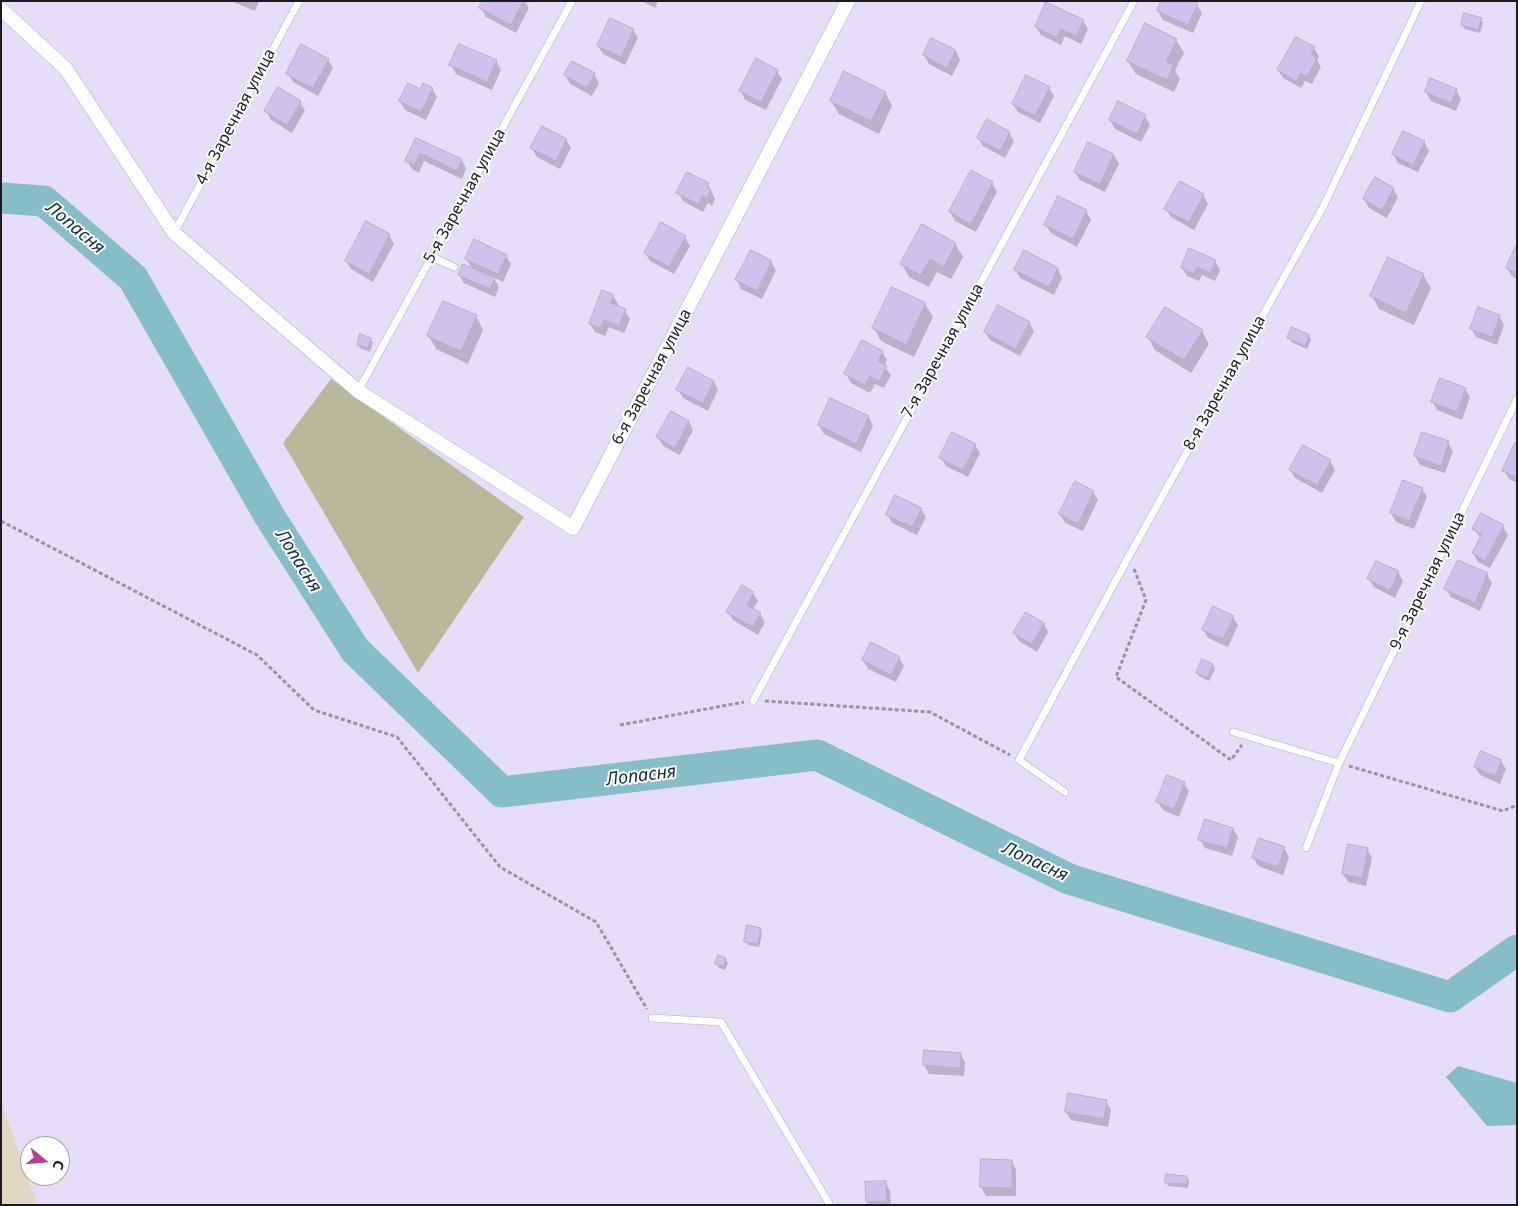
<!DOCTYPE html>
<meta charset="utf-8">
<style>
body{margin:0}
#map{position:relative;width:1518px;height:1206px;overflow:hidden;background:#e6def9;font-family:"Noto Sans",sans-serif}
canvas{display:block}
.frame{position:absolute;inset:0;border:2px solid #1d1a24;pointer-events:none}
.north{position:absolute;left:20px;top:1136px;width:50px;height:50px;box-sizing:border-box;background:#fff;border:1px solid #a5a3a7;border-radius:50%;rotate:107deg;font-size:14px;font-weight:700;line-height:20px;text-align:center;color:#1d1a24}
.north::after{content:'';display:block;margin:auto;width:18px;height:22px;background:#b63f94;clip-path:polygon(50% 0,100% 100%,50% 72%,0 100%)}
</style>
<div id="map">
<canvas width="1518" height="1206"></canvas>
<div class="frame"></div>
<div class="north">С</div>
</div>
<script>
const g = document.querySelector('canvas').getContext('2d');
g.lineJoin = 'round';
function fillPath(path, color) {
  g.fillStyle = color;
  g.fill(path, 'evenodd');
}
function stroke(path, color, width, dash) {
  g.strokeStyle = color;
  g.lineWidth = width;
  g.lineCap = dash ? 'butt' : 'round';
  g.setLineDash(dash || []);
  g.stroke(path);
}
function drawText(font, color, halo, rows, align = 'center') {
  g.font = font + ' "Noto Sans",sans-serif';
  g.lineWidth = 4;
  g.setLineDash([]);
  g.textBaseline = 'middle';
  g.strokeStyle = halo;
  g.fillStyle = color;
  for (const [text, x, y, turn = 0] of rows) {
    g.save();
    g.translate(x, y);
    g.rotate((+turn || 0) * Math.PI / 180);
    g.textAlign = isNaN(turn) ? turn : align;
    if (halo) g.strokeText(text, 0, 0);
    g.fillText(text, 0, 0);
    g.restore();
  }
}
fillPath(new Path2D(`
 M1 1101 37 1205H1Z`), '#e1d8c3');
fillPath(new Path2D(`
 M331 379 524 517 418 673 283 443Z`), '#b7b99a');
fillPath(new Path2D(`
 M1458 1066 1517 1083V1125L1487 1126 1446 1077Z`), '#85bdc8');
fillPath(new Path2D(`
 M231 1H259L255 11Z
 M484 1H525L529 8 516 33 486 17 481 8Z
 M642 1H658L655 8Z
 M1197 5 1202 13 1193 33 1163 20 1158 11Z
 M1481 19 1483 23 1480 33 1465 29 1462 25Z
 M1083 21 1088 29 1081 44 1065 36 1061 45 1041 35 1036 27Z
 M633 30 638 38 625 65 603 54 598 46Z
 M932 39 956 51 960 60 952 76 929 64 924 55Z
 M1176 40 1184 53 1175 70 1180 79 1174 92 1136 74 1128 61Z
 M1314 48 1319 57 1317 60 1321 67 1312 84 1305 81 1301 88 1283 78 1278 70Z
 M328 60 333 68 318 96 293 82 288 74Z
 M496 61 501 70 492 90 456 74 451 65Z
 M572 62 594 74 599 83 592 96 570 84 565 75Z
 M777 71 782 79 766 110 745 100 741 91Z
 M1049 88 1054 96 1040 123 1018 112 1013 104Z
 M432 89 437 97 426 120 405 110 400 101 421 91Z
 M1456 90 1461 99 1456 111 1431 101 1426 92Z
 M885 92 892 106 879 134 839 114 831 101Z
 M300 102 305 110 292 133 271 120 266 111Z
 M1145 116 1150 125 1141 142 1115 129 1110 120Z
 M1009 133 1014 141 1005 158 983 146 978 138Z
 M417 139 462 160 466 169 462 179 424 161 419 173 412 169 407 161Z
 M566 140 571 148 560 169 537 157 532 148Z
 M1424 142 1429 151 1418 172 1398 163 1393 154Z
 M1089 144 1114 155 1119 164 1105 192 1080 180 1075 172Z
 M992 183 997 192 976 232 955 221 950 212Z
 M1180 183 1203 195 1208 204 1194 230 1171 217 1166 209Z
 M708 184 715 199 712 206 708 203 703 212 683 201 678 192Z
 M1393 189 1398 197 1387 218 1369 208 1364 199Z
 M1086 211 1091 220 1077 247 1051 233 1046 225Z
 M367 223 389 235 394 244 373 282 351 269 346 261Z
 M685 237 690 246 674 274 650 261 645 253Z
 M955 244 963 257 951 279 937 272 929 287 909 277 902 264Z
 M1517 248V279L1512 276 1507 268Z
 M1024 252 1058 269 1062 278 1054 295 1020 278 1016 270Z
 M506 256 511 264 503 282 493 277 499 287 495 297 464 283 459 275 473 270 466 259Z
 M1215 261 1220 270 1215 281 1202 275 1199 281 1187 276 1182 268Z
 M771 262 776 270 762 299 741 289 737 280Z
 M1423 275 1431 288 1414 325 1379 309 1372 296Z
 M893 288 925 304 933 317 914 357 881 341 874 328Z
 M613 296 618 304 617 307 625 310 630 319 624 333 609 327 605 336 595 332 590 324Z
 M476 316 483 330 468 364 436 349 429 336Z
 M1499 316 1504 325 1497 345 1476 337 1471 328Z
 M1029 323 1034 331 1020 356 990 340 985 332Z
 M1202 331 1209 344 1191 373 1155 350 1148 337Z
 M1309 336 1311 340 1307 349 1291 342 1289 338Z
 M371 339 373 343 370 352 360 348 358 344Z
 M882 352 887 360 884 366 891 375 884 388 875 384 870 393 851 383 846 374Z
 M688 369 714 382 718 390 708 411 683 398 678 390Z
 M1465 389 1470 397 1462 420 1437 410 1433 402Z
 M869 417 873 426 861 452 824 434 819 425Z
 M689 422 693 430 680 455 663 446 658 437Z
 M1448 443 1453 451 1445 473 1420 465 1415 456Z
 M975 445 980 453 968 477 946 466 941 458Z
 M1517 445V483L1509 479 1504 470Z
 M1330 461 1335 470 1322 493 1295 478 1290 470Z
 M1422 489 1427 497 1414 529 1396 522 1391 513Z
 M1093 492 1098 500 1083 531 1065 523 1060 514Z
 M921 509 926 517 917 535 892 523 888 515Z
 M1503 526 1508 535 1490 568 1478 562 1473 553 1481 539 1474 529Z
 M1398 572 1403 581 1395 598 1374 587 1369 579Z
 M1487 574 1492 583 1480 611 1451 597 1446 589Z
 M753 593 758 601 753 610 760 614 765 622 758 635 733 620 728 612Z
 M1026 613 1044 624 1048 632 1037 652 1019 641 1014 633Z
 M1233 617 1238 625 1228 647 1208 638 1204 630Z
 M899 658 904 666 896 682 868 669 863 660Z
 M1203 661 1213 665 1215 669 1209 681 1199 676 1197 672Z
 M1501 761 1506 769 1500 784 1480 775 1475 767Z
 M1184 783 1189 791 1179 817 1163 810 1158 802Z
 M1233 829 1238 837 1232 856 1205 848 1200 839Z
 M1284 848 1289 857 1283 875 1258 866 1253 857Z
 M1367 849 1372 858 1366 886 1348 882 1343 874Z
 M760 929 762 933 759 947 748 945 746 941Z
 M725 959 728 963 725 970 719 968 716 964Z
 M925 1051 960 1054 965 1062 964 1076 929 1074 924 1065Z
 M1106 1102 1111 1110 1108 1127 1071 1120 1066 1112Z
 M982 1160 1012 1161 1016 1170V1196H986L981 1187Z
 M1187 1177 1189 1181 1188 1188 1168 1186 1166 1182Z
 M885 1182 890 1191 891 1205H869L868 1202Z`), '#0003');
stroke(new Path2D(`
 M1 198 44 201 133 278 270 517 355 650 502 792 817 755 1069 879 1450 997 1517 950`), '#85bdc8', 31);
const building = new Path2D(`
 M483 1H523L511 25 479 8Z
 M1161 1H1192L1198 4 1188 25 1157 11Z
 M1046 2 1084 20 1076 36 1061 29 1056 37 1035 27Z
 M1464 13 1482 18 1478 30 1461 25Z
 M610 18 634 29 621 57 597 46Z
 M1145 23 1177 39 1166 62 1174 65 1167 80 1127 61Z
 M1296 37 1315 47 1311 54 1317 58 1307 77 1301 73 1296 81 1277 70Z
 M931 38 956 50 947 68 923 55Z
 M301 44 329 59 313 88 286 74Z
 M459 44 497 60 487 82 449 65Z
 M756 58 778 70 761 102 739 91Z
 M572 61 595 73 587 88 564 75Z
 M844 71 886 92 871 121 830 101Z
 M1026 75 1050 87 1035 116 1012 104Z
 M1430 78 1457 89 1451 103 1425 92Z
 M408 83 420 89 423 83 433 88 421 112 399 101Z
 M278 87 301 101 287 125 264 111Z
 M1118 101 1146 115 1137 134 1109 120Z
 M987 119 1010 132 1000 151 977 138Z
 M542 126 567 139 556 161 530 148Z
 M1403 131 1425 141 1413 165 1392 154Z
 M416 138 462 159 457 171 420 153 414 165 405 161Z
 M1088 142 1114 154 1100 184 1074 172Z
 M971 170 993 182 971 224 949 212Z
 M687 172 709 183 707 187 711 190 707 198 703 196 698 204 676 193Z
 M1375 177 1394 188 1382 210 1363 199Z
 M1180 181 1204 194 1189 222 1164 209Z
 M1058 196 1087 210 1073 239 1044 225Z
 M366 221 390 234 369 274 345 261Z
 M661 222 686 236 669 267 644 253Z
 M922 224 956 243 944 267 930 259 921 275 900 264Z
 M474 239 507 255 498 274 465 259Z
 M1516 246H1517V273L1506 268Z
 M1189 248 1216 260 1210 273 1197 267 1194 274 1181 268Z
 M751 250 772 261 757 291 735 280Z
 M1024 250 1058 268 1049 287 1014 270Z
 M1388 257 1424 274 1406 313 1370 296Z
 M463 264 495 278 490 289 458 275Z
 M892 287 926 303 906 345 872 328Z
 M602 290 614 295 611 303 626 309 619 326 604 320 600 328 589 324Z
 M443 301 477 315 461 351 427 336Z
 M998 305 1030 322 1015 349 984 332Z
 M1165 307 1203 330 1184 360 1146 337Z
 M1478 307 1500 315 1492 337 1470 329Z
 M1292 327 1310 335 1305 346 1287 338Z
 M360 334 371 338 368 348 357 345Z
 M862 340 883 351 878 361 887 366 879 381 870 376 865 385 844 374Z
 M688 367 714 381 703 403 676 390Z
 M1440 378 1466 388 1457 412 1431 402Z
 M830 398 869 416 856 444 818 425Z
 M671 411 689 421 675 448 656 437Z
 M952 432 976 444 963 470 939 458Z
 M1422 432 1449 441 1441 466 1414 456Z
 M1515 443 1517 444V477L1502 471Z
 M1303 445 1331 460 1317 485 1289 470Z
 M1403 480 1423 488 1409 521 1390 513Z
 M1075 481 1094 491 1078 524 1059 514Z
 M895 495 922 508 912 527 886 515Z
 M1481 513 1504 525 1485 561 1472 553 1482 534 1472 529Z
 M1458 560 1488 573 1475 603 1444 589Z
 M1376 561 1399 571 1390 590 1367 579Z
 M742 585 754 592 747 605 761 613 753 627 726 612Z
 M1213 606 1234 616 1223 639 1202 630Z
 M1026 612 1044 623 1032 644 1013 633Z
 M871 642 900 657 891 675 862 660Z
 M1202 659 1213 664 1207 678 1196 673Z
 M1481 751 1502 760 1495 776 1474 767Z
 M1167 775 1185 782 1174 809 1156 802Z
 M1205 819 1233 828 1227 848 1198 840Z
 M1259 838 1285 847 1278 867 1252 858Z
 M1348 844 1368 848 1362 878 1342 874Z
 M747 925 761 928 758 944 744 942Z
 M718 955 726 958 724 966 715 964Z
 M924 1050 961 1053 960 1068 923 1065Z
 M1068 1093 1107 1100 1104 1119 1065 1112Z
 M981 1159 1012 1160V1188L980 1187Z
 M1166 1174 1187 1176V1184L1165 1183Z
 M886 1181 887 1201 866 1202 865 1182Z`);
fillPath(building, '#cec2ec');
stroke(building, '#b6aec8', 1);
const service = new Path2D(`
 M174 233 299 1
 M432 257 454 267
 M358 391 572 1
 M753 701 1134 1
 M1233 732 1339 763
 M1065 792 1019 760 1129 556 1323 207 1421 1
 M1306 848 1339 763 1517 399
 M652 1018 721 1022 830 1205`);
const minor = new Path2D(`
 M1 9 66 69 174 233 358 391 573 528 848 1`);
stroke(service, '#b3abc5', 8);
stroke(minor, '#b3abc5', 15);
stroke(new Path2D(`
 M1 521 257 655 314 710 397 737 500 867 596 922 647 1009
 M1134 569 1146 600 1116 677 1231 760 1242 745
 M765 701 930 712 1010 755
 M620 725 744 702
 M1349 766 1503 811 1517 805`), '#9892a6', 3, [4, 2.5]);
stroke(service, '#fff', 7);
stroke(minor, '#fff', 14);
drawText('16px', '#1d1a24', '#fff', [
 ["4-я Заречная улица",236,117,-62],
 ["5-я Заречная улица",465,196,-61],
 ["7-я Заречная улица",943,351,-61],
 ["6-я Заречная улица",652,377,-62],
 ["8-я Заречная улица",1225,383,-61],
 ["9-я Заречная улица",1428,581,-64]
]);
drawText('italic 18px', '#112e34', '#fff', [
 ["Лопасня",75,228,40],
 ["Лопасня",298,561,58],
 ["Лопасня",641,776,-7],
 ["Лопасня",1035,862,25]
]);
</script>
